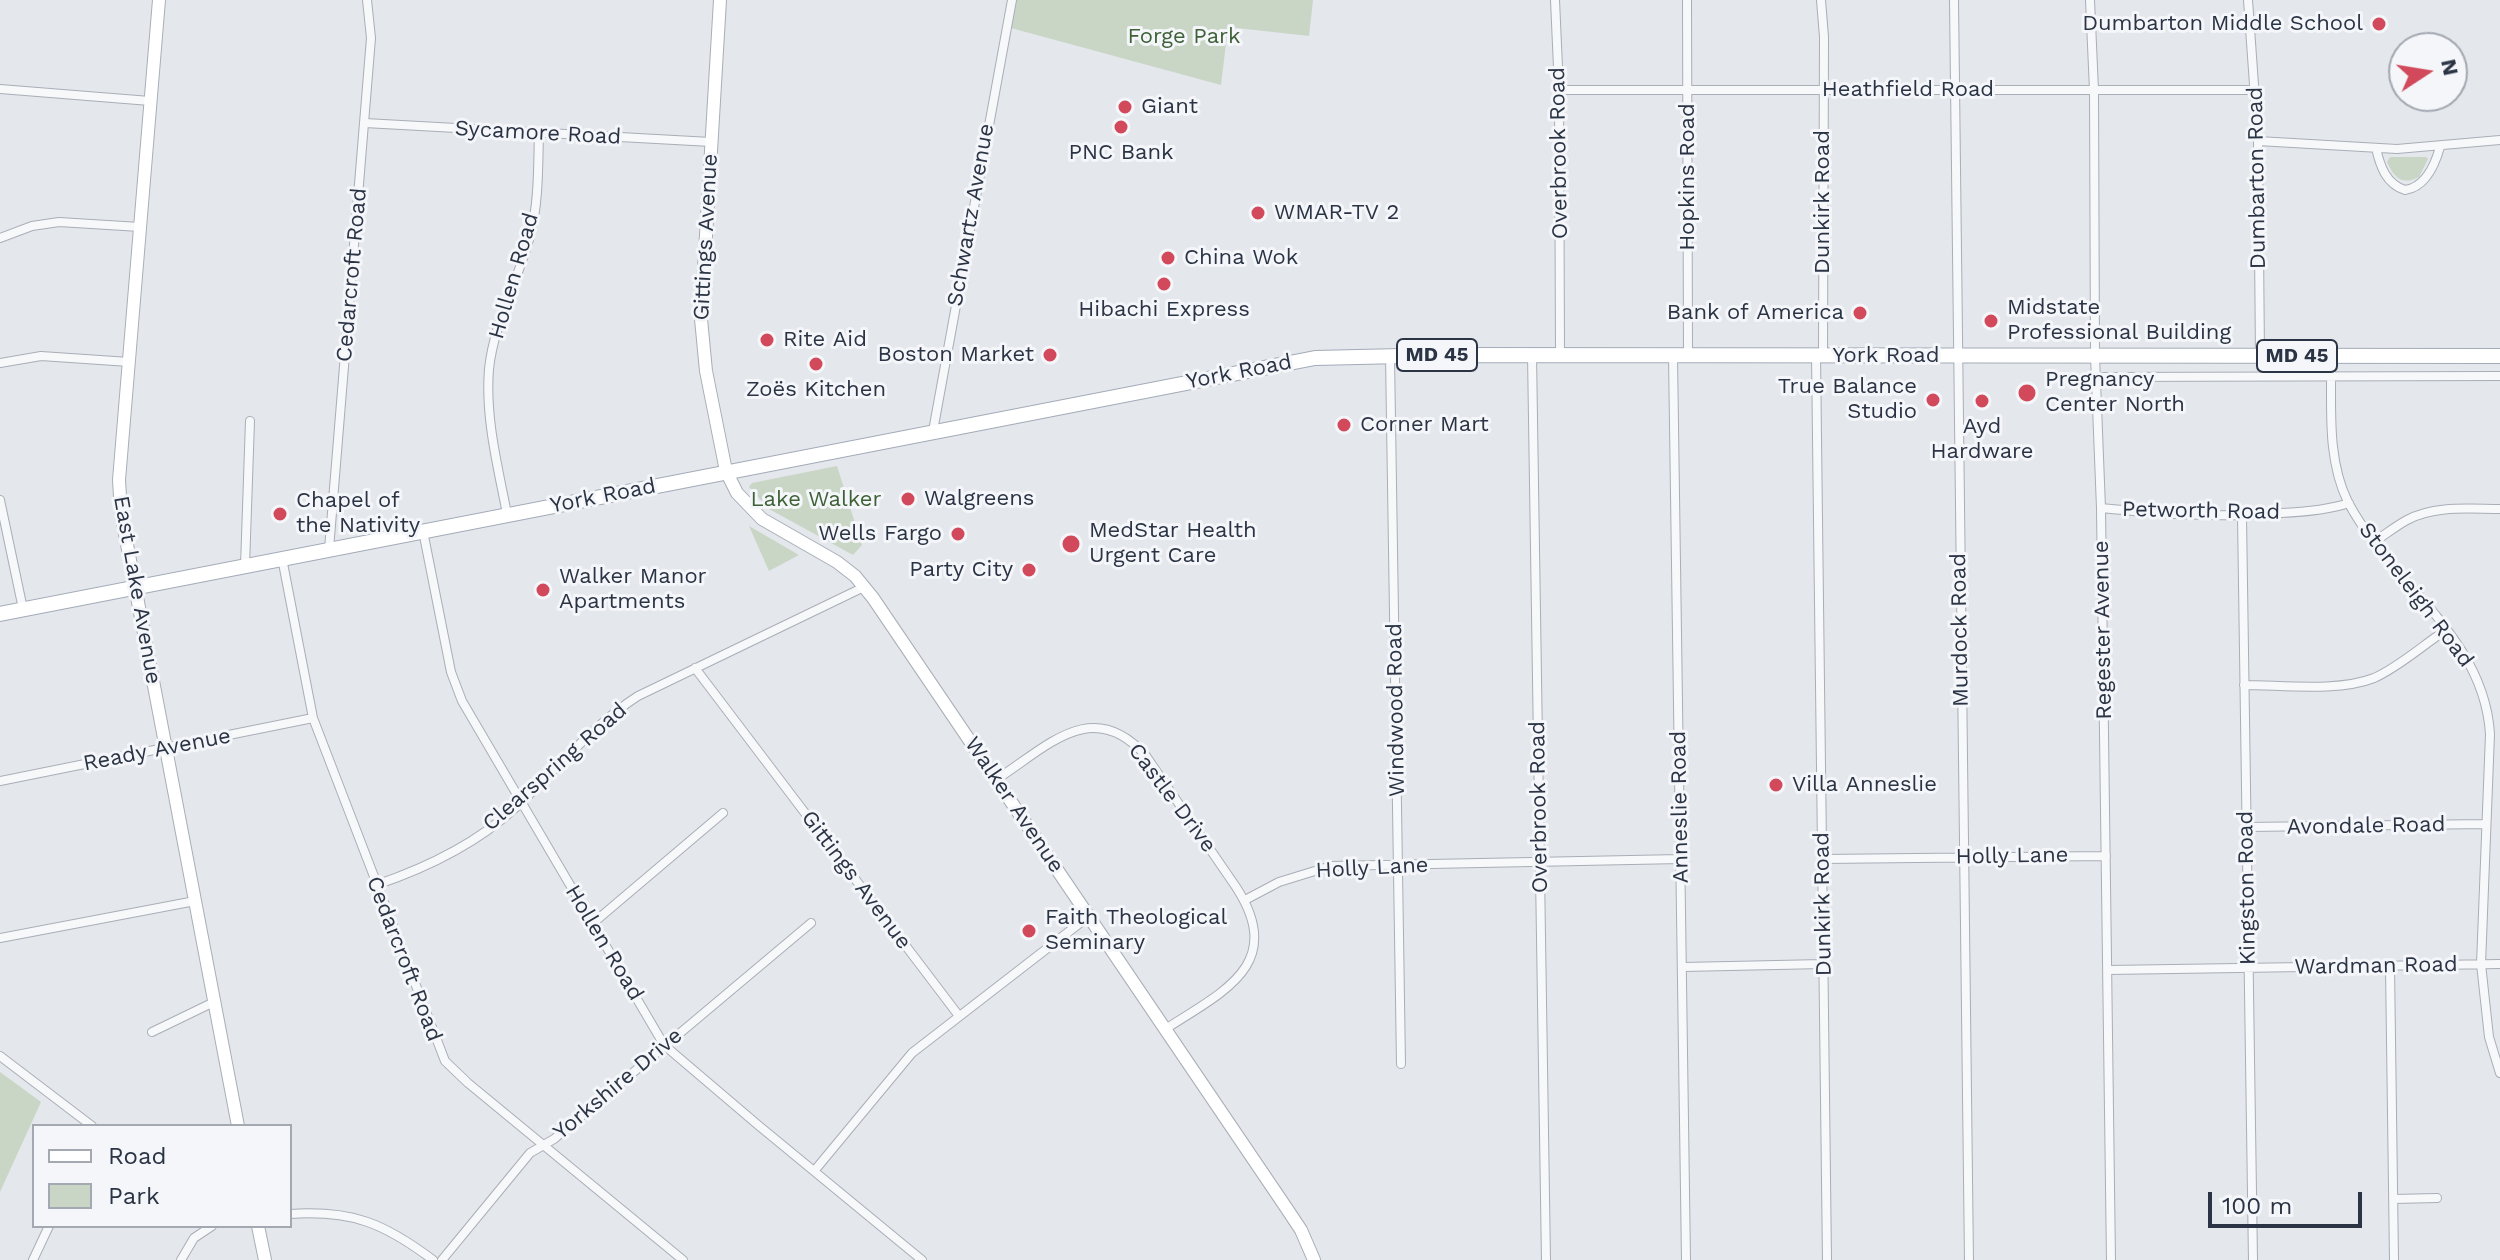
<!DOCTYPE html>
<meta charset="utf-8">
<style>
body{margin:0}
#map{position:relative;width:2500px;height:1260px;overflow:hidden;background:#e4e7ec;font-family:"Work Sans",sans-serif}
canvas{display:block}
.legend{position:absolute;left:32px;top:1124px;width:260px;height:104px;box-sizing:border-box;background:#f4f6f9;border:2px solid #a4a8b1;margin:0;padding:10px 14px;list-style:none;font-size:24px;color:#2b3445}
.legend li{display:flex;align-items:center;gap:16px;height:40px}
.legend b{width:40px;border:2px solid #a4a8b1}
.north{position:absolute;left:2388px;top:32px;width:80px;height:80px;box-sizing:border-box;background:#f4f6f9;border:2px solid #a4a8b1;border-radius:50%;rotate:78deg;font-size:22px;font-weight:700;line-height:32px;text-align:center;color:#2b3445}
.north::after{content:'';display:block;margin:auto;width:28px;height:36px;background:#d1495b;clip-path:polygon(50% 0,100% 100%,50% 72%,0 100%)}
.scale{position:absolute;left:2208px;top:1192px;width:154px;height:36px;box-sizing:border-box;border:4px solid #2b3445;border-top:0;padding-left:10px;font-size:24px;line-height:28px;white-space:nowrap;color:#2b3445;-webkit-text-stroke:6px #f4f6f9;paint-order:stroke}
</style>
<div id="map">
<canvas width="2500" height="1260"></canvas>
<ul class="legend">
<li><b style="height:10px;background:#fff"></b>Road</li>
<li><b style="height:22px;background:#c9d6c5"></b>Park</li>
</ul>
<div class="north">N</div>
<div class="scale">100 m</div>
</div>
<script>
const g = document.querySelector('canvas').getContext('2d');
g.lineJoin = 'round';
function fillPath(path, color) {
  g.fillStyle = color;
  g.fill(path, 'evenodd');
}
function stroke(path, color, width, dash) {
  g.strokeStyle = color;
  g.lineWidth = width;
  g.lineCap = dash ? 'butt' : 'round';
  g.setLineDash(dash || []);
  g.stroke(path);
}
function drawText(font, color, halo, rows, align = 'center') {
  g.font = font + ' "Work Sans",sans-serif';
  g.lineWidth = 6;
  g.setLineDash([]);
  g.textBaseline = 'middle';
  g.strokeStyle = halo;
  g.fillStyle = color;
  for (const [text, x, y, turn = 0] of rows) {
    g.save();
    g.translate(x, y);
    g.rotate((+turn || 0) * Math.PI / 180);
    g.textAlign = isNaN(turn) ? turn : align;
    if (halo) g.strokeText(text, 0, 0);
    g.fillText(text, 0, 0);
    g.restore();
  }
}
fillPath(new Path2D(`
 M1017 0H1313L1309 36 1228 27 1221 85 1011 28Z
 M2390 157H2426L2428 159 2419 177C2401 186 2394 177 2387 162Z
 M837 466 862 545 853 555 769 509 749 487 752 483Z
 M749 526 799 555 769 571Z
 M0 1072 41 1102 0 1192Z`), '#c9d6c5');
const street = new Path2D(`
 M1555 0 1559 90 1560 354
 M1687 0 1688 355
 M1821 0 1824 37 1823 355
 M1954 0 1969 1260
 M2090 0 2094 90 2095 356 2101 508 2111 1260
 M2248 0 2258 141 2260 356
 M0 89 150 101
 M1559 90H2256
 M365 123 711 142
 M2258 141 2397 149 2500 140
 M2376 148C2380 166 2386 184 2405 190 2426 187 2435 165 2440 147
 M0 238 32 226 59 222 140 227
 M1532 354 1546 1260
 M1673 355 1686 1260
 M1816 355 1827 1260
 M1390 356 1401 1064
 M2331 356C2332 403 2326 458 2348 502 2390 582 2484 636 2490 734L2481 964 2489 1037 2500 1073
 M0 363 41 356 129 362
 M2096 377 2500 376
 M933 431 1012 0
 M0 500 23 609
 M2101 508C2161 514 2221 518 2281 513 2304 512 2328 510 2349 503
 M507 514C498 467 485 418 489 369 494 322 518 281 530 236 539 203 538 166 539 133
 M2242 516 2253 1260
 M423 531 451 672 462 701 664 1045 758 1125 922 1260
 M2375 541C2386 534 2396 526 2407 520 2435 505 2470 509 2500 509
 M329 549 371 38 367 0
 M282 558 313 718 445 1061 468 1083 683 1260
 M245 566 250 421
 M695 668 959 1016
 M2244 685C2282 685 2339 692 2374 678 2399 667 2423 645 2446 630
 M997 779C1048 746 1093 696 1146 756L1236 887C1287 965 1222 992 1164 1030
 M0 781 313 718
 M2246 827 2486 824
 M1822 859 2106 856
 M376 885C426 868 476 844 515 808 556 771 591 726 638 696L864 587
 M1245 900 1279 882 1331 866 1681 859
 M592 924 723 813
 M0 938 195 901
 M2390 966 2394 1260
 M1683 967 1823 964
 M2108 970 2500 964
 M152 1032 214 1002
 M0 1056 92 1126
 M815 1170 912 1053 1089 916
 M2393 1199 2437 1198
 M290 1214C352 1210 384 1223 433 1260
 M33 1260 49 1226
 M181 1260 194 1238 212 1226
 M442 1260 530 1153 554 1139 811 923`);
const secondary = new Path2D(`
 M159 0 119 480 121 513 238 1126
 M720 0 701 319 706 371 726 471 737 493 762 519 837 562 855 576 873 598 1285 1206 1301 1230 1314 1260
 M258 1226 265 1260`);
const primary = new Path2D(`
 M0 614 1315 358 1445 355 2500 356`);
stroke(street, '#a9aeb7', 10);
stroke(secondary, '#a9aeb7', 14);
stroke(primary, '#a3abb8', 16);
stroke(street, '#f7f8fa', 8);
stroke(secondary, '#fff', 12);
stroke(primary, '#fff', 14);
for (const [x, y, r, color] of [
 [2379,24,8,"#d1495b"],
 [1125,107,8,"#d1495b"],
 [1121,127,8,"#d1495b"],
 [1258,213,8,"#d1495b"],
 [1168,258,8,"#d1495b"],
 [1164,284,8,"#d1495b"],
 [1860,313,8,"#d1495b"],
 [1991,321,8,"#d1495b"],
 [767,340,8,"#d1495b"],
 [1050,355,8,"#d1495b"],
 [816,364,8,"#d1495b"],
 [2027,393,10,"#d1495b"],
 [1933,400,8,"#d1495b"],
 [1982,401,8,"#d1495b"],
 [1344,425,8,"#d1495b"],
 [908,499,8,"#d1495b"],
 [280,514,8,"#d1495b"],
 [958,534,8,"#d1495b"],
 [1071,544,10,"#d1495b"],
 [1029,570,8,"#d1495b"],
 [543,590,8,"#d1495b"],
 [1776,785,8,"#d1495b"],
 [1029,931,8,"#d1495b"]
]) {
  const dot = new Path2D();
  dot.arc(x, y, r, 0, 2 * Math.PI);
  g.fillStyle = color;
  g.fill(dot);
  stroke(dot, '#f4f6f9', 3);
}
for (const [x, y, w] of [
 [1437,355,80],
 [2297,356,80]
]) {
  const box = new Path2D();
  box.roundRect(x - w / 2, y - 16, w, 32, 6);
  g.fillStyle = '#f4f6f9';
  g.fill(box);
  stroke(box, '#2b3445', 2);
}
drawText('bold 20px', '#2b3445', null, [
 ["MD 45",1437,355],
 ["MD 45",2297,356]
]);
drawText('22px', '#2b3445', '#f4f6f9', [
 ["Dumbarton Middle School",2363,24,"right"],
 ["Giant",1141,107],
 ["PNC Bank",1121,153,"center"],
 ["WMAR-TV 2",1274,213],
 ["China Wok",1184,258],
 ["Midstate",2007,308],
 ["Professional Building",2007,333],
 ["Hibachi Express",1164,310,"center"],
 ["Bank of America",1844,313,"right"],
 ["Rite Aid",783,340],
 ["Boston Market",1034,355,"right"],
 ["Pregnancy",2045,380],
 ["Center North",2045,405],
 ["True Balance",1917,387,"right"],
 ["Studio",1917,412,"right"],
 ["Zoës Kitchen",816,390,"center"],
 ["Corner Mart",1360,425],
 ["Ayd",1982,427,"center"],
 ["Hardware",1982,452,"center"],
 ["Walgreens",924,499],
 ["Chapel of",296,501],
 ["the Nativity",296,526],
 ["MedStar Health",1089,531],
 ["Urgent Care",1089,556],
 ["Wells Fargo",942,534,"right"],
 ["Party City",1013,570,"right"],
 ["Walker Manor",559,577],
 ["Apartments",559,602],
 ["Villa Anneslie",1792,785],
 ["Faith Theological",1045,918],
 ["Seminary",1045,943]
], 'left');
drawText('22px', '#3f6138', '#f4f6f9', [
 ["Forge Park",1184,37],
 ["Lake Walker",816,500]
]);
drawText('22px', '#2b3445', '#f4f6f9', [
 ["Heathfield Road",1908,90],
 ["Sycamore Road",538,133,3],
 ["Overbrook Road",1559,153,-91],
 ["Hopkins Road",1688,177,-90],
 ["Dumbarton Road",2257,178,-91],
 ["Dunkirk Road",1823,202,-90],
 ["Schwartz Avenue",971,215,-80],
 ["Gittings Avenue",706,237,-87],
 ["Cedarcroft Road",352,275,-85],
 ["Hollen Road",514,276,-74],
 ["York Road",1886,356],
 ["York Road",1239,372,-11],
 ["York Road",603,496,-11],
 ["Petworth Road",2201,511,1],
 ["East Lake Avenue",137,590,80],
 ["Stoneleigh Road",2416,595,53],
 ["Murdock Road",1960,630,-91],
 ["Regester Avenue",2103,630,-91],
 ["Windwood Road",1396,710,-91],
 ["Ready Avenue",157,750,-11],
 ["Clearspring Road",555,767,-41],
 ["Castle Drive",1172,798,53],
 ["Walker Avenue",1014,805,56],
 ["Overbrook Road",1539,807,-91],
 ["Anneslie Road",1680,807,-91],
 ["Avondale Road",2366,826,-1],
 ["Holly Lane",2012,856,-1],
 ["Holly Lane",1372,868,-3],
 ["Gittings Avenue",856,880,53],
 ["Kingston Road",2247,888,-91],
 ["Dunkirk Road",1823,904,-91],
 ["Hollen Road",604,943,59],
 ["Cedarcroft Road",404,959,69],
 ["Wardman Road",2376,966,-1],
 ["Yorkshire Drive",618,1084,-40]
]);
</script>
